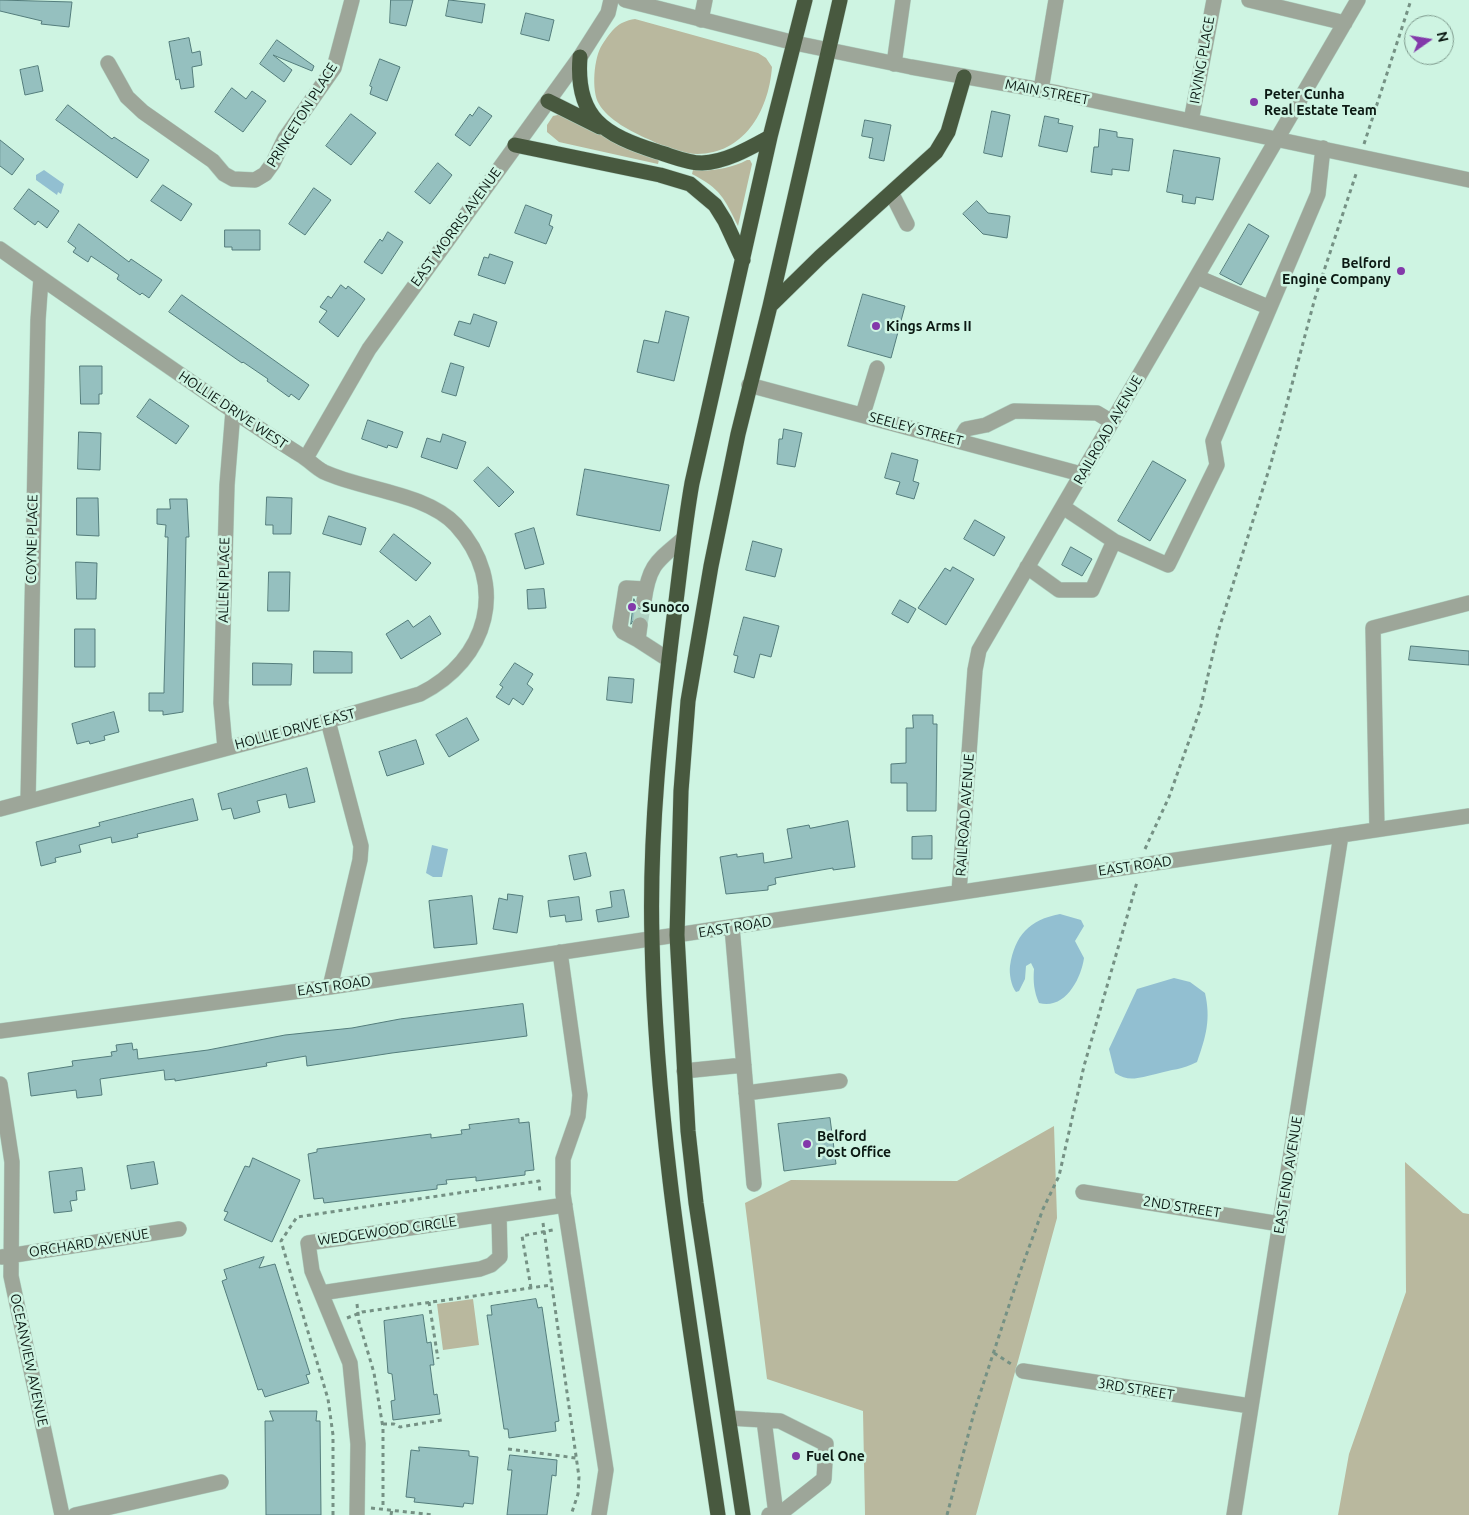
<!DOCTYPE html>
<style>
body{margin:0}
#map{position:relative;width:1469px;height:1515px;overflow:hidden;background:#cef4e2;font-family:Ubuntu,sans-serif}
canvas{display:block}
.north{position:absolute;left:1404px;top:15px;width:50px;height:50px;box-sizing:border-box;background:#cef4e2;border:1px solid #809c8f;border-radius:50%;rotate:77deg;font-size:14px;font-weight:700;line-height:20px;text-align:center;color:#0b1913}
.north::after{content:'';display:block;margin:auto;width:18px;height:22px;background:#8339aa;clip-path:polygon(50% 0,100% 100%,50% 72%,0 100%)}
</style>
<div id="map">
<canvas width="1469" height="1515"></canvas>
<div class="north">N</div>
</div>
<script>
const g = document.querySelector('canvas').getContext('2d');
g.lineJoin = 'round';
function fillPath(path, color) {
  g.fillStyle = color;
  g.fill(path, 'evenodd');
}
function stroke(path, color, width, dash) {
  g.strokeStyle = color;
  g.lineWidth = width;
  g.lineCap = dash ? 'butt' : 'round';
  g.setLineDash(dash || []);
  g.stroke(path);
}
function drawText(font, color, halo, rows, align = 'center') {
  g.font = font + ' Ubuntu,sans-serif';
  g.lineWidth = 5;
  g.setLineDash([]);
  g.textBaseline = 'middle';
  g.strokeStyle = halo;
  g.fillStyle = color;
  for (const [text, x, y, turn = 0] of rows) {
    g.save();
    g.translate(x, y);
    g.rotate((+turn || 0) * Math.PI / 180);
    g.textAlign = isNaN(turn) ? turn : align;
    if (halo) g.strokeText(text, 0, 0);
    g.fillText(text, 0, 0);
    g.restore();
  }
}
fillPath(new Path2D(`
 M635 19 758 53 766 58 772 67C768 120 734 166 676 151 666 149 657 143 648 139 632 132 608 120 599 104 591 91 594 57 602 45 612 30 617 22 635 19Z
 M562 114 659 160 658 164 559 142 547 132V125L553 116Z
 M747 160H750L752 164 738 226C724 198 721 189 692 174L693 170C712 171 730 169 747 160Z
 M1054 1126 1057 1218 976 1515H865L863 1411 767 1379 745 1203 791 1180 957 1181Z
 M1405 1162 1463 1213 1469 1214V1515H1338L1349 1454 1406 1292Z
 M473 1299 479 1345 443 1350 437 1304Z`), '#b9b89e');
fillPath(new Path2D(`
 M44 170 64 184 61 194 58 192 57 195 36 180V175Z
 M432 845 448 849 442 877H433L426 873Z
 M1060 914 1081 920 1084 926 1075 941 1084 958C1081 979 1065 1010 1039 1003 1034 992 1033 981 1034 969L1031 963 1026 966 1025 979 1019 991 1016 992C1011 986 1009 973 1010 966 1015 935 1029 920 1060 914Z
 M1174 978 1190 982 1205 993C1211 1019 1206 1037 1197 1062 1182 1070 1172 1069 1156 1074 1141 1077 1129 1083 1115 1073L1109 1049 1137 989Z`), '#92bfd1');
const building = new Path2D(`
 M0 0 72 2 69 27 41 24 42 21 0 11Z
 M391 0H413L406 26 390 23Z
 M449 0 485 4 482 23 446 16Z
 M526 13 554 20 549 41 521 34Z
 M189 38 192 53 200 51 202 65 192 67 194 87 181 89 179 79 176 80 169 42Z
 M277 40 314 66 312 71 273 55 292 70 284 82 260 64Z
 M380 59 400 67 387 101 370 94 372 87 370 86Z
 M38 66 43 91 25 95 20 70Z
 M232 88 246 99 252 91 266 101 243 132 215 112Z
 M68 105 112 139 114 137 149 160 137 178 56 120Z
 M479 107 492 116 470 146 455 135 470 114 472 116Z
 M992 111 1010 115 1002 157 984 153Z
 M351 114 376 133 351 165 326 146Z
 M1045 116 1059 119 1058 123 1073 126 1067 152 1039 146Z
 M865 120 891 125 884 161 869 158 873 138 862 136Z
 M1100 129 1117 132V137L1133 139 1129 171 1112 169V175L1091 172 1094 147H1098Z
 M0 140 24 159 12 175 0 166Z
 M1174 150 1220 158 1213 200 1196 197 1195 204 1182 202 1183 195 1167 192Z
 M438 163 452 175 430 204 415 192Z
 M163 185 192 204 181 221 151 201Z
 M314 188 331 200 305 235 289 224Z
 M29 189 59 211 47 228 38 221 35 225 14 209Z
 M977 201 988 213 1010 216 1007 238 983 234 963 214Z
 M526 205 552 215 549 225 553 227 546 244 515 233Z
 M79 224 129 262 131 259 162 280 149 298 142 293 140 295 117 279 119 275 91 256 88 262 73 252 76 248 68 242Z
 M1249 224 1269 236 1241 285 1220 274Z
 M225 230H260V250H232V247H225Z
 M388 232 403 242 382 274 364 262 380 239 382 241Z
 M490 254 513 262 505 284 478 275 484 257 488 258Z
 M341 285 346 289 348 286 365 299 338 337 319 322 327 311 320 307 328 296 331 298Z
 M863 294 905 306 891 358 848 346Z
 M182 295 309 385 299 400 291 394 289 397 267 381 268 379 243 362 242 363 169 312Z
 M666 311 689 317 674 381 637 372 644 340 658 343Z
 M474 314 497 322 489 347 454 335 459 321 470 324Z
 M451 363 464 367 456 396 442 392Z
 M80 366H102V394H99V404H81Z
 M150 399 189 426 176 444 137 417Z
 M368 420 403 432 397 448 388 445 387 448 362 439Z
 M784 429 802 433 795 467 777 464 779 439H782Z
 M79 432 101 433 100 470 78 469Z
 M443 434 466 442 457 469 421 457 427 438 440 442Z
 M892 453 918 460 913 481 919 483 914 499 896 494 900 482 885 478Z
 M1153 461 1186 480 1150 541 1118 521Z
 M488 467 514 492 499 507 474 481Z
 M585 469 669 485 660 531 577 515Z
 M267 497 292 498 291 534H273V525H266Z
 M77 498H98L99 536 77 535Z
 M170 499H187L189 537H186L183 712 163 715V711H149V693H164V688L168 537H165L166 525 157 524V509H170Z
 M329 516 366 528 361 545 323 534Z
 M975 520 1005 537 994 556 964 539Z
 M534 528 544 564 525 569 515 534Z
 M394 534 431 563 416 581 380 552Z
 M753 541 782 549 775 577 746 570Z
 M1071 547 1092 559 1082 576 1062 565Z
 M76 562 97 563 96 599H77Z
 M953 567 974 579 946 625 918 608 945 568 950 571Z
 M269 572H290L289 611H268Z
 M544 589 546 608 528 609 527 590Z
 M634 599 638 608 645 610 644 617H636L631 624Z
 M900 600 916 609 908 623 892 614Z
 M430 616 441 634 401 659 386 634 408 620 413 627Z
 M744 617 779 626 771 657 760 654 754 678 734 672 738 656 734 655Z
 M75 629H95V667H75Z
 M1411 646 1469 651V665L1409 660Z
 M314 651 352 652V673H314Z
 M253 663 292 664 291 685H253Z
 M515 663 533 674 527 684 533 689 523 705 513 698 509 705 496 697 503 687 500 685Z
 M609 677 634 679 632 703 607 700Z
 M114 712 119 732 104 736 105 740 90 744 89 741 77 744 72 724Z
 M913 715H933V724H937L936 811H907V783H891V764L906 763V728H913Z
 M467 718 479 740 449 757 436 735Z
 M416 740 424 764 387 776 379 752Z
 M307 768 315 802 289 808 286 794 257 801 260 812 234 819 231 808 222 810 218 794Z
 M193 799 198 820 137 834 138 837 112 843 111 837 79 845 81 852 55 858 56 862 41 866 36 842 100 826 99 823Z
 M848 821 855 867 833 870V868L775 878 776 884 768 886V890L726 894 720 857 737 854V857L763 853 764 863 792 858 787 829 809 825 810 828Z
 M932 836V859H912V837Z
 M586 853 591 876 574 880 569 856Z
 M624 890 629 917 598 922 596 910 612 907 610 892Z
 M508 894 523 896 517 933 493 929 499 898 507 900Z
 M472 896 477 944 434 948 429 901Z
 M579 897 582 920 566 922 565 915 550 917 548 901Z
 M523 1004 527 1036 392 1053 307 1066 306 1056 266 1063 267 1066 175 1081V1079L165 1080 164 1070 100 1079 102 1095 77 1098 76 1090 31 1096 28 1073 73 1066 72 1061 112 1056 111 1052 117 1051 116 1045 132 1043 133 1050 137 1049 138 1059 208 1050 285 1035 352 1028 400 1019Z
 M830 1118 836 1164 784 1171 778 1124Z
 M519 1119V1123L529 1122 534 1170 525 1171V1175L476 1181V1177L446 1180 447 1184 437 1185V1189L388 1195 324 1203 323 1198 314 1199 308 1154 317 1152V1149L431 1134V1138L462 1134 461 1130 470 1129 469 1125Z
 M253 1158 300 1180 272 1242 224 1220 228 1212 224 1211 245 1166 249 1167Z
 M154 1162 158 1184 131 1189 127 1166Z
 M82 1168 85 1190 76 1191 77 1200 70 1201 72 1211 54 1213 49 1172Z
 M264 1257 259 1268 275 1264 310 1374 306 1375 309 1383 265 1397 262 1389 258 1390 222 1281 227 1279 224 1270Z
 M536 1299 538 1308 542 1307 559 1421 555 1422 556 1431 509 1438 508 1429H504L487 1315H492L491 1306Z
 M423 1315 427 1343 431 1342 434 1365H430L434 1395 437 1394 440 1414 393 1420 391 1401 395 1400 392 1374 388 1373 384 1321Z
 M270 1411H317L316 1421H320L321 1515H266L265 1421H273Z
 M419 1447 469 1451V1456L478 1457 473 1504 464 1503 463 1507 414 1502 415 1498 406 1497 411 1450 419 1451Z
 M510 1455 557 1460 556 1476 552 1475 547 1515H507L512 1470H508Z`);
fillPath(building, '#95c0bf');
stroke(building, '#547d7c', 1);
stroke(new Path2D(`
 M640 625 644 601`), '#b1d3c3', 15, [15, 8]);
const minor = new Path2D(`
 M625 0 795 43 911 67 1058 93 1469 180
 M1249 0 1345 23
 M701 20 705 0
 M108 63 127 97 143 112 213 161 224 174 233 179 255 180 265 174 273 163 285 138 334 68 352 0
 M894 64 903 0
 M1041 90 1056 0
 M1191 121 1214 0
 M892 194 907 224
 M0 249C72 300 145 350 217 400 245 419 273 438 302 456 310 461 316 468 324 472 363 490 426 493 456 525 510 584 488 660 420 694L306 727 0 809
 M1197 277 1268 307
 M749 385 1081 474
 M863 414 877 368
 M959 441 966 429 986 425 1014 411 1097 413 1112 422
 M306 458 369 349 580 57 608 13 611 0
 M1114 541 1168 565 1217 465 1213 441 1318 194 1323 148
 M1027 567 1059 590H1092L1114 541 1063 507
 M644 601C649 565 656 562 683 539
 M640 625 638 640 669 660
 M638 640 623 632 620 627 626 588 646 589
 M328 721 361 846 360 860 330 987
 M225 748 221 703 227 485 233 411
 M28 801 38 320 41 278
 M1377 829 1373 628 1469 603
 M959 892 975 670 979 650 1358 0
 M732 927 754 1184
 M560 952 580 1095 578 1116 563 1159V1194L606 1470 599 1515
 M0 1031 330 987 1469 816
 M684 1071 744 1065
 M0 1084 12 1162 11 1276 62 1515
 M746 1093 840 1081
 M1083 1192 1280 1224
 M2 1257 179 1229
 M321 1293 480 1269 491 1265 500 1257 499 1215
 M1023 1371 1250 1406
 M729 1418 780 1421 826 1444 824 1479 781 1513 769 1515
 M764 1420 776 1514
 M75 1515 221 1482
 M357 1515 358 1444 350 1363 312 1271 308 1243 565 1205
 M1234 1515 1341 835`);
const highway = new Path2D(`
 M580 57C575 118 604 135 658 152 672 156 687 163 702 163 726 162 750 148 770 137
 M548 101 600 127
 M515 145 660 175 690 184 715 205 725 221 743 260
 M770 306 820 257 936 152 948 132 964 77
 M718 1515C690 1324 656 1133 652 940 649 834 661 722 674 617 680 572 684 528 692 483L770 137 805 0
 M743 1515 696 1203 688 1131 677 935 681 791 688 701 711 566 738 434 770 306 840 0`);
stroke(minor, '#afd1c1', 16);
stroke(highway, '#afd1c1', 16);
stroke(new Path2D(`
 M1364 144 1411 0
 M1145 849 1169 797 1200 710 1218 632 1271 463 1315 298 1357 171
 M543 1223 579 1477 578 1494 571 1515
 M531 1288 522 1236 553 1230
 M429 1302 438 1359
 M357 1304 359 1322 374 1373 383 1428V1509
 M347 1318 362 1312 551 1285
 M994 1353 1011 1364
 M383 1424H394L400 1427 442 1420
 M508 1449 576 1458
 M371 1508 434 1515
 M333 1515V1435L328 1399 281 1241 297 1217 539 1181 540 1193
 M391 1515 392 1510
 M947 1515 975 1409 1020 1272 1043 1209 1059 1176 1084 1066 1137 882`), '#759184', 3, [4, 4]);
stroke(minor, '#9da699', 15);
stroke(highway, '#48593f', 15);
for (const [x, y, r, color] of [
 [1254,102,5,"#8339aa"],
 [1401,271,5,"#8339aa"],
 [876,326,5,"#8339aa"],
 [632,607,5,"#8339aa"],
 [807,1144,5,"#8339aa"],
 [796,1456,5,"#8339aa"]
]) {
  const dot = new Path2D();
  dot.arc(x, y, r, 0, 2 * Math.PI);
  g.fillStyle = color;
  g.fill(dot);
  stroke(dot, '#cef4e2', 2);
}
drawText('14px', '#0b1913', '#cef4e2', [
 ["IRVING PLACE",1202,60,-80],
 ["MAIN STREET",1047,92,11],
 ["PRINCETON PLACE",302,115,-58],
 ["EAST MORRIS AVENUE",456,227,-54],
 ["HOLLIE DRIVE WEST",233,410,34],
 ["SEELEY STREET",916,429,15],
 ["RAILROAD AVENUE",1108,430,-60],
 ["COYNE PLACE",32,539,-89],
 ["ALLEN PLACE",224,580,-89],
 ["HOLLIE DRIVE EAST",295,729,-15],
 ["RAILROAD AVENUE",965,815,-86],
 ["EAST ROAD",1135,866,-8],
 ["EAST ROAD",735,927,-9],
 ["EAST ROAD",334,986,-8],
 ["EAST END AVENUE",1288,1175,-81],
 ["2ND STREET",1182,1207,9],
 ["WEDGEWOOD CIRCLE",387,1231,-8],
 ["ORCHARD AVENUE",89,1243,-9],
 ["OCEANVIEW AVENUE",29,1360,78],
 ["3RD STREET",1136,1389,9]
]);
drawText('bold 14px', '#0b1913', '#cef4e2', [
 ["Peter Cunha",1264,94],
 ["Real Estate Team",1264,110],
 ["Belford",1391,263,"right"],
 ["Engine Company",1391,279,"right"],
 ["Kings Arms II",886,326],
 ["Sunoco",642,607],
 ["Belford",817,1136],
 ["Post Office",817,1152],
 ["Fuel One",806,1456]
], 'left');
</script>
